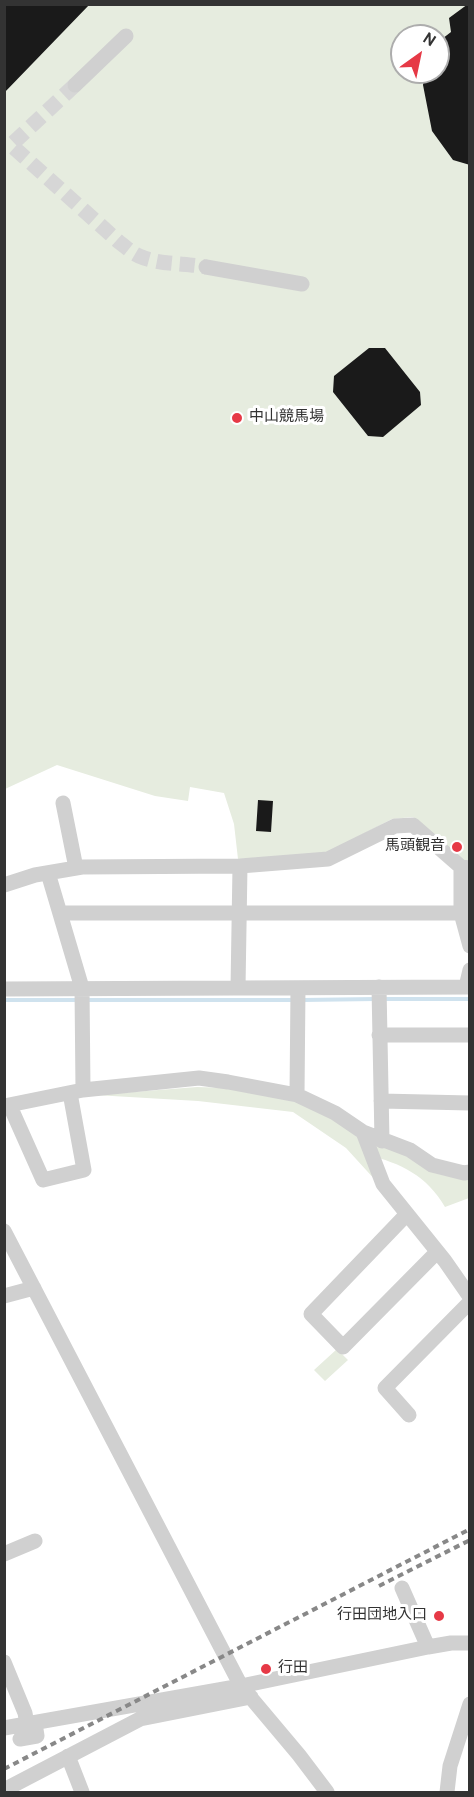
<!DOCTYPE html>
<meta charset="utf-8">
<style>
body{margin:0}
#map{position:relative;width:474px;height:1797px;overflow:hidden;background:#fff;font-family:Overpass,sans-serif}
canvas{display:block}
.frame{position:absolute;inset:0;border:6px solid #333;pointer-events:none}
.north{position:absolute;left:390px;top:24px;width:60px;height:60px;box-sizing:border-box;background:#fff;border:2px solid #adadad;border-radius:50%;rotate:33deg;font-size:16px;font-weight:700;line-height:24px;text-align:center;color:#333}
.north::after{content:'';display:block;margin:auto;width:21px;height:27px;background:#e63946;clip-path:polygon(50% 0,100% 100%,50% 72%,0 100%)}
</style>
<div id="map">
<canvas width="474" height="1797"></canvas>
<div class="frame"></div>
<div class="north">N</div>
</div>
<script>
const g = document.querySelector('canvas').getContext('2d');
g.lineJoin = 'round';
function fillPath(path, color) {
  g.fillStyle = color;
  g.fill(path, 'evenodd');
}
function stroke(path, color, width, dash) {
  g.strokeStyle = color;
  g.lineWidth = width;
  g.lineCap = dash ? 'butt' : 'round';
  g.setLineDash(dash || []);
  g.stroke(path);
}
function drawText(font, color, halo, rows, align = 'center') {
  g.font = font + ' Overpass,"Noto Sans JP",sans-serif';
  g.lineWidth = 6;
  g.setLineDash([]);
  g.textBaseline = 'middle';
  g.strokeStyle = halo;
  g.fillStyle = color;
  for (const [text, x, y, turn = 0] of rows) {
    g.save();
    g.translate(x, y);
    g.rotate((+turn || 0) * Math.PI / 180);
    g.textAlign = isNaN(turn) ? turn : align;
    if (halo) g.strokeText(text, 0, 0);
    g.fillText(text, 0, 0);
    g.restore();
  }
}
fillPath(new Path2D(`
 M4 5H469V863H465L413 817 392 819 326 853 238 859 234 824 224 793 190 787 188 801 155 796 57 765 5 789ZM402 36H438V72H402Z
 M197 1087 229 1088 301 1103 469 1178V1198L445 1207C427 1176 401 1163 367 1155L377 1182 346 1148 293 1112 198 1101 95 1095Z
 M337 1349 348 1360 325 1381 314 1370Z`), '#e6ecdf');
stroke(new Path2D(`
 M383 999H470
 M4 1000H79
 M86 1000H295
 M302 1000 376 999`), '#cfe2ee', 4);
fillPath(new Path2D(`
 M4 4H90L4 93Z
 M468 4H470V165L453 160 432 131 423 85 425 72H438V42L451 32 449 18Z
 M369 348H385L420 392 421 405 383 437 368 436 333 392 334 376Z
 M258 800 273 801 271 832 256 831Z`), '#1a1a1a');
stroke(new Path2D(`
 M75 85 11 145 119 242C126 247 132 253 139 256 160 265 184 263 206 267`), '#d6d6d6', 15, [15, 8]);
stroke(new Path2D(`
 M75 85 126 36
 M206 267 302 284
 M63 803 76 868
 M461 867V913L470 946
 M48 873 82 988 83 1090
 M4 885 35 875 82 867 240 866 328 859 395 826 413 825 461 867 470 868
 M61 913H470
 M379 987 382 1141
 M466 987 470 970
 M238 988 240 866
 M4 989 470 987
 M379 1035H470
 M297 1095 298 988
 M381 1101 470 1103
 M4 1106 83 1090 199 1078 228 1082 297 1095 335 1113 363 1132 410 1150 432 1165 464 1173 470 1172
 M10 1106 43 1180 84 1170 70 1093
 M363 1132 383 1184 445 1261 470 1297
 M407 1214 311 1314 343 1347 437 1252
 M4 1231 241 1686 299 1755 327 1792
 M4 1296 34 1288
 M409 1415 385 1388 470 1302
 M4 1554 35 1541
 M402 1588 428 1647
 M4 1662 25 1713 27 1724
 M4 1728 241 1686 428 1647 451 1643H470
 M20 1739 37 1736 35 1723
 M68 1756 82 1792
 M4 1790 140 1719 251 1697
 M447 1792 450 1766 470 1704`), '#d0d0d0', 15);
stroke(new Path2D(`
 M379 1586 470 1540
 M4 1769 470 1529`), '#888', 4, [6, 4.5]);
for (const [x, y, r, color] of [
 [237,418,6,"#e63946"],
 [457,847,6,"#e63946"],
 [439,1616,6,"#e63946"],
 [266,1669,6,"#e63946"]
]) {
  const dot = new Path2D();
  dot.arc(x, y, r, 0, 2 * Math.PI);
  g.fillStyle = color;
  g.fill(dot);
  stroke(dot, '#fff', 2);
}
drawText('15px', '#333', '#fff', [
 ["中山競馬場",249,418],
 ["馬頭観音",445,847,"right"],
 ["行田団地入口",427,1616,"right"],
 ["行田",278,1669]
], 'left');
</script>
